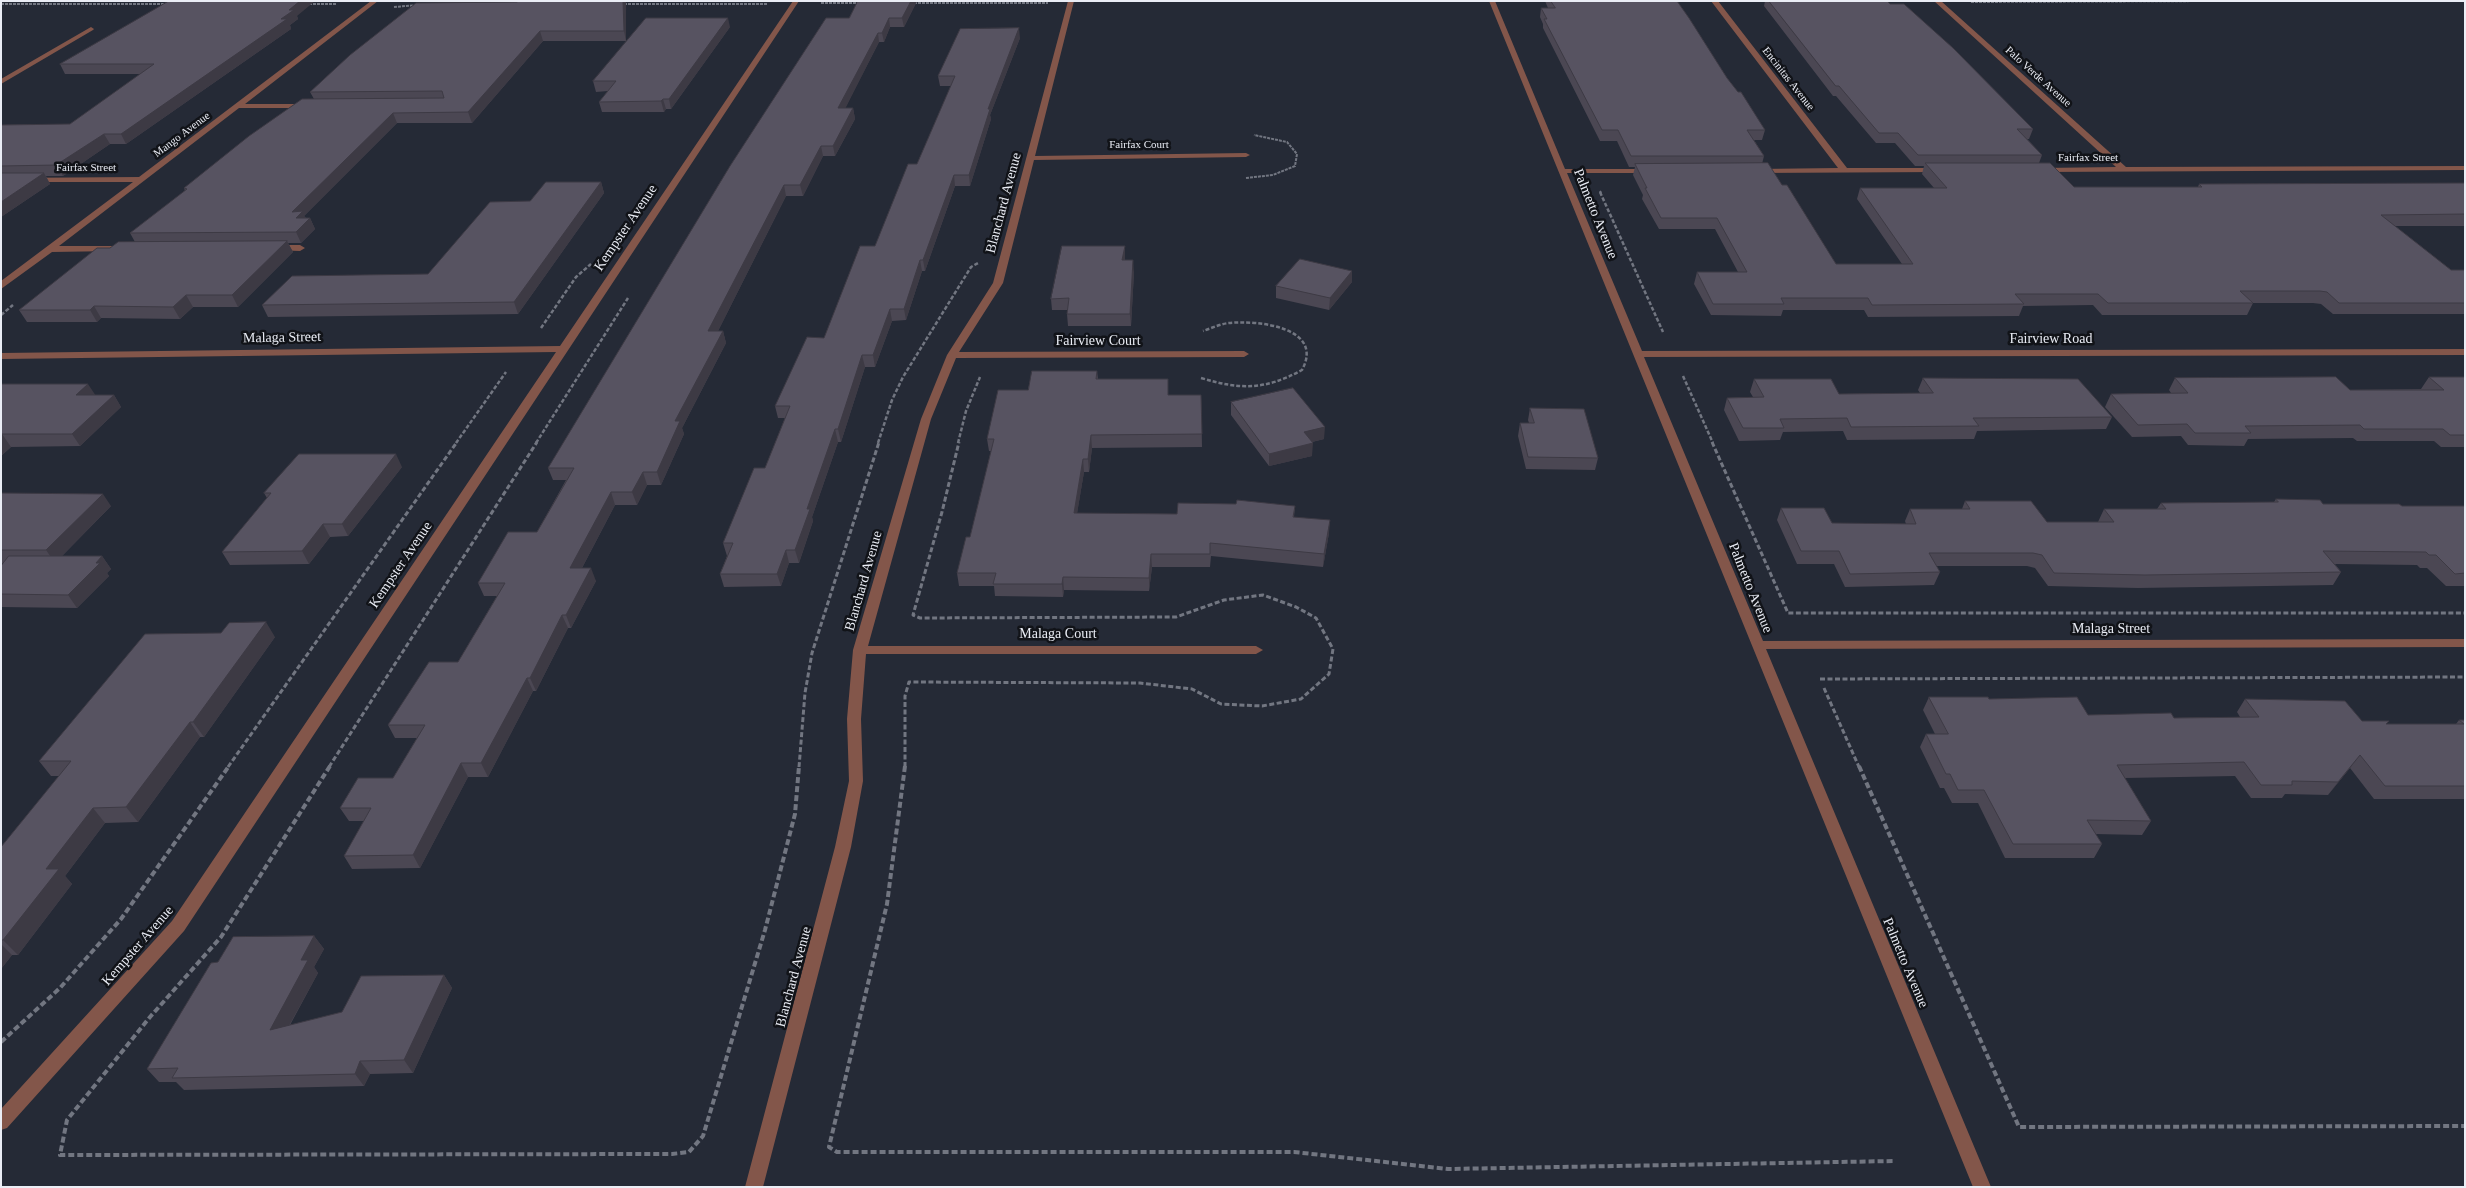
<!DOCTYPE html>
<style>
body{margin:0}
#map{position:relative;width:2466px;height:1188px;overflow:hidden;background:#252a36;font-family:"Times New Roman",serif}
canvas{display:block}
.frame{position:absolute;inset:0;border:2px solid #eaedf5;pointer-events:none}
</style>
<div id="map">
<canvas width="2466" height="1188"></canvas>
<div class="frame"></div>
</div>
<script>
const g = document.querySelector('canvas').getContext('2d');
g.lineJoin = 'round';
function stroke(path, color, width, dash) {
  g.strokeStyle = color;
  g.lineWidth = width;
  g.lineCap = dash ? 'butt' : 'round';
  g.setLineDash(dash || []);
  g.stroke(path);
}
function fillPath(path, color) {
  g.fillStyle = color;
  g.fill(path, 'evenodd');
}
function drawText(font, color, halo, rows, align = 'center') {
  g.font = font + ' "Times New Roman",serif';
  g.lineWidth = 5;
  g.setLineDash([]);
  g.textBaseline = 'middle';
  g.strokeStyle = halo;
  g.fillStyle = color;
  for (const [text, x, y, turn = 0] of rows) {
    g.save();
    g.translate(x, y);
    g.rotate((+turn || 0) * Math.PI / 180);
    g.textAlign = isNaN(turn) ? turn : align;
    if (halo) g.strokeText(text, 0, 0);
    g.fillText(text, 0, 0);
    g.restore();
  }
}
stroke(new Path2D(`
 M1971 2 2218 1
 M821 3H860
 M914 3H1048
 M1 4H166
 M309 4H336
 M624 4H768
 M394 7 418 5
 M1246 178 1273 175 1295 166 1297 154 1287 142 1254 135
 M1600 191 1601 193`), '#727681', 2, [3, 1]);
stroke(new Path2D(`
 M1600 192 1663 332
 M1 315 13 305
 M541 328 576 277 591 264
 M1683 376 1713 443
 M1201 378C1241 390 1265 390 1302 370 1325 327 1257 320 1229 323 1220 324 1212 328 1203 331
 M456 443 506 372
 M536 443 628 298
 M878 443 892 400 903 377 971 267 978 263
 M958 443 966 411 980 377`), '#727681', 2.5, [4, 2]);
stroke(new Path2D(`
 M1712 442 1788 613H2465
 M1820 679 2465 677
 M1824 688 1859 767
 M228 767 457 442
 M329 767 537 442
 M799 767 805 693 812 653 879 442
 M905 767V696L909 682 1140 683 1192 689 1221 704 1262 706 1301 699 1329 674 1333 649 1316 618 1296 607 1263 595 1224 600 1176 617 920 618 913 615 942 512 959 442`), '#727681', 3, [5, 2.5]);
stroke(new Path2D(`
 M330 766 221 937 150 1017 67 1120 60 1155 672 1154 689 1152 703 1136 765 930 795 814 799 766
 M905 766 887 904 829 1147 837 1152H1294L1448 1169 1895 1161
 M1859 766 2019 1127 2465 1126
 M1 1042 60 988 121 919 229 766`), '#727681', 4, [6, 3]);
fillPath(new Path2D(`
 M371 1H378L245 104H308L312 106 311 108H239L59 246H113L116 247V251L52 252 1 289V281L133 182H1V178L139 177Z
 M793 1H799L184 931 7 1128 1 1130V1109L172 921 556 352 1 359V353L560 346Z
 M1068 1H1074L1035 156 1246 153 1250 155 1246 157 1034 160 1003 283 959 352 1244 351 1249 354 1244 357 956 358 931 419 868 646H1256L1263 650 1256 654H866L861 719 863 781 851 847 763 1187H745L835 847 849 781 847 719 853 650 921 419 947 355 993 283Z
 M1489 1H1495L1565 169H1649L1653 171 1649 173H1567L1642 351 2465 349V355L1644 357 1763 641 2465 639V647L1766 649 1991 1187H1973Z
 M1711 1H1718L1847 168H1942V172L1754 173 1753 171 1757 169 1838 168Z
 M1934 1H1941L2126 167 2465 166V170L2039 172V168H2042L2116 167Z
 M91 27 94 29 93 30 1 84V79Z
 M275 245H300L305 248 300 251 272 250V246Z`), '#83564a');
fillPath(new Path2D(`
 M518 1H626V41H543L472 123H397L304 216 306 218H310L315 229 301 243H288L293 252 238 307H193L180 319 101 318 97 322H27L19 310 110 248 135 242 130 233 185 191 184 188 314 99 310 92Z
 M917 1 904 27H890L884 42H879L845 108H853L855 119 835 156H823L803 196H786L718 331H723L726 343 682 428 684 434 661 485H647L637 505H615L582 568 596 581 571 628H568L536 691H533L488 777H468L420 868 352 869 344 856 364 821H349L340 808 393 778 417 738H395L388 725 458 662 497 596H484L478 583 537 532 566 480H553L548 468 849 18Z
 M1545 1H1677L1727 78 1765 130 1762 140H1754L1764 156 1762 164 1782 185 1836 264H1902L1857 199 1860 188H1934L1922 174 1924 166H1915L1895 143H1876L1836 96H1833L1764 6 1765 1H1887L2033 129 2029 139H2027L2042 155 2039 163 2074 187H2198L2199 184 2465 183V226H2395L2451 270H2465V314H2333L2321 304 2313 303H2253L2247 315H2102L2093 305 2023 306 2019 316 1868 317 1864 310H1783L1781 316 1711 315 1694 284 1697 272H1738L1715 229H1659L1642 199 1643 195 1633 175 1635 167H1629L1617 141H1600L1543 28V24L1540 17 1541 8H1548Z
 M297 16 298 19 290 25 291 29 126 144H110L63 176H46L50 184 1 217V125L70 124 141 74H65L60 64Z
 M730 27 671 109H666L664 112H602L599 102 608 91 596 92 593 81Z
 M1020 38 990 115 991 119 970 186H955L925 271H922L906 320 892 321 875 367H865L841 442H838L812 517 813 521 799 563H789L781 586 724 587 720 574 727 556 723 543 765 468 785 418H778L775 406 824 338 875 246 917 164 951 86H940L938 76Z
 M601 182 604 193 518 314 268 317 262 305 428 274 530 201Z
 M1125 246V260L1134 272 1131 326H1068L1067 314V310H1052L1051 299Z
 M1352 271V282L1329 310 1276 298V286Z
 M1097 371 1098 379 1169 395H1201L1202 447 1092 448 1089 472H1084L1077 513 1177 514 1295 506 1294 517 1329 533 1323 567 1211 556 1210 567H1152L1149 591 1064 590 1063 597 995 596 994 586H959L957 573 970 537 991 451H989L987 439 1028 390Z
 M2429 377H2465V447H2441L2434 441H2357L2353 438 2248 439 2244 446 2188 445 2181 436 2132 437 2105 407 2111 394 2171 393 2169 390 2175 378 2350 390 2421 389Z
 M1923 378 2112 417 2106 429 1977 431 1974 439 1847 440 1843 431 1783 432 1780 440 1739 441 1724 410 1727 398 1753 397 1750 392 1754 379 1839 394 1920 393 1918 390Z
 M1 384 95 395H114L121 407 80 446 11 447 1 456Z
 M1231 402 1324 439 1312 442V456L1269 466 1231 415Z
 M1530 408 1598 458 1595 470 1526 469 1518 436 1520 423H1529L1528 420Z
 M402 467 348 536 330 537 309 564 230 565 222 552 267 498 264 493Z
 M1 493 111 506 62 556H102L111 569 107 573 109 576 77 608 1 607V566L4 563H1Z
 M2276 499 2323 504 2402 506H2465V586H2446L2427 568H2420L2417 565 2335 564 2341 572 2333 585 2138 588 2048 586 2035 568 2027 566H1936L1940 572 1934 585 1845 587 1834 564H1797L1777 520 1781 508 1832 523 1906 524 1905 521 1910 509H1962L1965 501 2047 522H2098L2104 509H2157L2161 503 2274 502Z
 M221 633 275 637 204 737H200L138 822 105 823 65 876 72 884 18 955H12L1 969V847L59 776H51L39 761Z
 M1929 697 1989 699 2088 715 2174 718 2240 717 2237 712 2245 699 2362 721 2387 724H2456L2459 720H2465V799H2374L2350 768 2328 795 2285 794 2282 798H2251L2235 776 2125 778 2151 821 2142 835 2095 834 2102 844 2094 858H2005L1978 803H1952L1944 788H1940L1920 747 1926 734H1935L1923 710Z
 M314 936 324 949 314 967 318 973 290 1025 342 1012 444 975 452 988 413 1073 370 1074 364 1086 184 1090 176 1082H159L147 1069 218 962Z`), '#4b4753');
fillPath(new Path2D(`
 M300 1H315L297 16 298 19 290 25 291 29 126 144 121 134 281 19 289 10Z
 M623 1H626V41L624 31Z
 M911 1H917L904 27 902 18Z
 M728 18 730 27 671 109 669 99Z
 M889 18 890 27 884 42 882 33Z
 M1019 28 1020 38 990 115 991 119 970 186 969 175 988 109Z
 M540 31 543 41 472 123 468 112Z
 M878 33 879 42 840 119 838 108Z
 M663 99 666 109 664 112 661 101Z
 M853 108 855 119 835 156 833 146Z
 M393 113 397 123 304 216 307 221 310 218 315 229 301 243 296 232 292 212Z
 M104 134 110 144 63 176 56 165Z
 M821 146 823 156 803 196 800 185Z
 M44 173 50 184 1 217V202Z
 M954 175 955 186 925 271 923 260Z
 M601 182 604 193 518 314 514 302Z
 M784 185 786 196 712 343 708 331Z
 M287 241 293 252 238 307 232 295Z
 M1125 246V258L1123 272 1122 260Z
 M920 260 922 271 906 320 904 309Z
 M1133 260 1134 272 1131 326 1130 314Z
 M1352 271V282L1329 310 1330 298Z
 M186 295 193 307 180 319 173 307Z
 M94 306 101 318 97 322 90 310Z
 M890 309 892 321 875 367 873 355Z
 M723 331 726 343 682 428 684 434 661 485 657 472 675 421Z
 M862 355 865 367 841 442 838 429Z
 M88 384 96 396 76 395Z
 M114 395 121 407 80 446 72 434Z
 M1325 427 1324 439 1303 444 1304 432Z
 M835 429 838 442 812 517 813 521 799 563 795 550 807 509Z
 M2 434 11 447 1 456V435Z
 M1091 435 1092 448 1089 472 1088 459Z
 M1313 443 1312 456 1269 466V454Z
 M396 454 402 467 348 536 342 524Z
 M1083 459 1084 472 1075 526 1074 513Z
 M643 472 647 485 637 505 632 492Z
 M611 492 615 505 575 581 570 568Z
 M103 494 111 506 55 563 46 550Z
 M1330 520 1329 533 1323 567 1324 554Z
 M323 524 330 537 309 564 302 551Z
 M786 550 789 563 781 586 777 574Z
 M1151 554 1152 567 1149 591V578Z
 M102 556 111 569 107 573 109 576 77 608 68 595Z
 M591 568 596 581 571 628 566 615Z
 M1063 577 1064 590 1063 597 1062 584Z
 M562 615 568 628 536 691 530 678Z
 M266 622 275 637 204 737 193 722Z
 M527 678 533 691 488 777 481 763Z
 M190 722 200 737 138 822 126 807Z
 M2360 755 2350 768 2328 795 2338 782Z
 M461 763 468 777 420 868 413 855Z
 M93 808 105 823 65 876 72 884 18 955 3 940 46 869Z
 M314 936 324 949 314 967 318 973 280 1042 270 1030 301 960Z
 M1 944 12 955 1 969Z
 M444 975 452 988 413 1073 404 1060Z
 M360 1061 370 1074 364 1086 355 1074Z`), '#3d3a44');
const building = new Path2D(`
 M169 1H300L289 10H294L281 19H287L121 134H104L56 165 1 166V125L70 124 154 64H60Z
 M518 1H623L624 31H540L468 112 393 113 292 212 303 211 296 218H310L296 232 130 233 187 189 184 188 249 136 302 99 444 98 442 91 310 92 350 55 416 3 517 2Z
 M858 1H911L902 18H889L882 33H878L838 108H853L833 146H821L800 185H784L708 331H723L675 421H680L657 472H643L632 492H611L570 568H591L566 615H562L530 678H527L481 763H461L413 855 344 856 371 808H340L358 778H393L425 725H388L429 662H458L505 583H478L508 532H537L574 468H548L730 166 826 18H849Z
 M1551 1H1677L1689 18 1727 78 1738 92H1741L1765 130H1747L1764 156H1631L1618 130H1602L1544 19H1547L1541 8H1555Z
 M1769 1H1887L1890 4H1904L1953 48 2033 129H2017L2042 155H1918L1898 133H1879L1839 86H1836Z
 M646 18H728L669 99H663L661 101 599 102 616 81H593Z
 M1019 28 988 109H990L969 175H954L923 260H920L904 309H890L873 355H862L838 429H835L807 509H810L795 550H786L777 574H720L733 543H723L754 468H765L790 406H775L807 337 824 338 860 246H875L908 164H917L955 76H938L960 29Z
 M1768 163 1782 185H1787L1836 264H1913L1860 188H1947L1925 163H2050L2074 187H2202L2199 184 2465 183V214L2381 215 2451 270H2465V303H2339L2327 292 2320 291H2240L2253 303H2108L2098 294H2015L2024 304 1872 305 1868 298H1781L1784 304H1713L1697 272H1747L1717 218H1661L1645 188H1647L1635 164Z
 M1 173H44L1 202Z
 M546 182H601L514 302 262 305 292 276 428 274 490 202 530 201Z
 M287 241 232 295H186L173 307 94 306 90 310H19L97 248H110L118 242Z
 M1062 246H1125L1122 260H1133L1130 314H1067L1069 298 1051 299Z
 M1300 259 1352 271 1330 298 1276 286Z
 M1032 371H1097L1096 379H1168V395H1201L1202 434 1091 435 1088 459H1083L1074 513 1177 514 1178 503 1236 504 1237 500 1295 506 1293 517 1330 520 1324 554 1210 543V554H1151L1149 578 1063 577 1062 584H993L996 573H957L966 537H970L994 439H987L998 390H1028Z
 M2336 377 2350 390H2444L2429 377H2465V435H2450L2443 429H2364L2360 425 2245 426 2251 433H2195L2187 424 2138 425 2111 394 2188 393 2175 378Z
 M1923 378 2078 379 2112 417 1973 418 1979 426 1851 427 1847 418 1780 419 1784 428H1743L1727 398 1764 397 1754 379H1831L1839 394 1933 393Z
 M1 384H88L76 395H114L72 434H2L1 435Z
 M1293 388 1325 427 1304 432 1313 443 1269 454 1231 402Z
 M1530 408 1584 409 1598 458 1528 457 1520 423H1534Z
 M299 454H396L342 524H323L302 551 222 552 271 493H264Z
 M1 493 103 494 46 550H1Z
 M2276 499 2320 500 2323 504H2399L2402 506H2465V573L2455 574 2436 555H2429L2426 552 2323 551 2341 572 2145 575 2054 573 2042 555 2033 553H1929L1940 572 1850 574 1839 551H1801L1781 508H1824L1832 523 1916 524 1910 509H1970L1965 501H2031L2047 522H2114L2104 509H2166L2161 503 2278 502Z
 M9 556H102L96 563H100L68 595 1 594V566Z
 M266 622 193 722H190L126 807 93 808 46 869H59L3 940H1V847L71 761H39L145 634 221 633 229 623Z
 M1929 697H1988L1989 699 2077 697 2088 715 2171 713 2174 718 2259 717 2245 699 2345 701 2362 721H2389L2386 724H2464L2459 720H2465V786H2385L2360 755 2338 782 2292 781V785H2261L2244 762 2117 765 2151 821 2087 820 2102 844H2013L1984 790H1958L1950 774H1946L1926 734H1948Z
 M314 936 301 960H308L270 1030 342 1012 361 976 444 975 404 1060 360 1061 355 1074 172 1078 178 1068 147 1069 211 963 218 962 233 937Z`);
fillPath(building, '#575361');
stroke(building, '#3d3a44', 1);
drawText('11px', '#eaedf5', '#111318', [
 ["Palo Verde Avenue",2038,77,42],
 ["Encinitas Avenue",1788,79,52],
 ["Mango Avenue",182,135,-37],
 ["Fairfax Court",1139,145],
 ["Fairfax Street",2088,158],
 ["Fairfax Street",86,168]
]);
drawText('14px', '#eaedf5', '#111318', [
 ["Blanchard Avenue",1004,203,-75],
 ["Palmetto Avenue",1595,214,68],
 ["Kempster Avenue",626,228,-56],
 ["Malaga Street",282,338,-1],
 ["Fairview Road",2051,339],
 ["Fairview Court",1098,341],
 ["Kempster Avenue",401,565,-56],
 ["Blanchard Avenue",864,581,-74],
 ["Palmetto Avenue",1750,588,68],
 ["Malaga Street",2111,629],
 ["Malaga Court",1058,634],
 ["Kempster Avenue",138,946,-49],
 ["Palmetto Avenue",1905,963,67],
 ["Blanchard Avenue",794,977,-75]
]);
</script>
